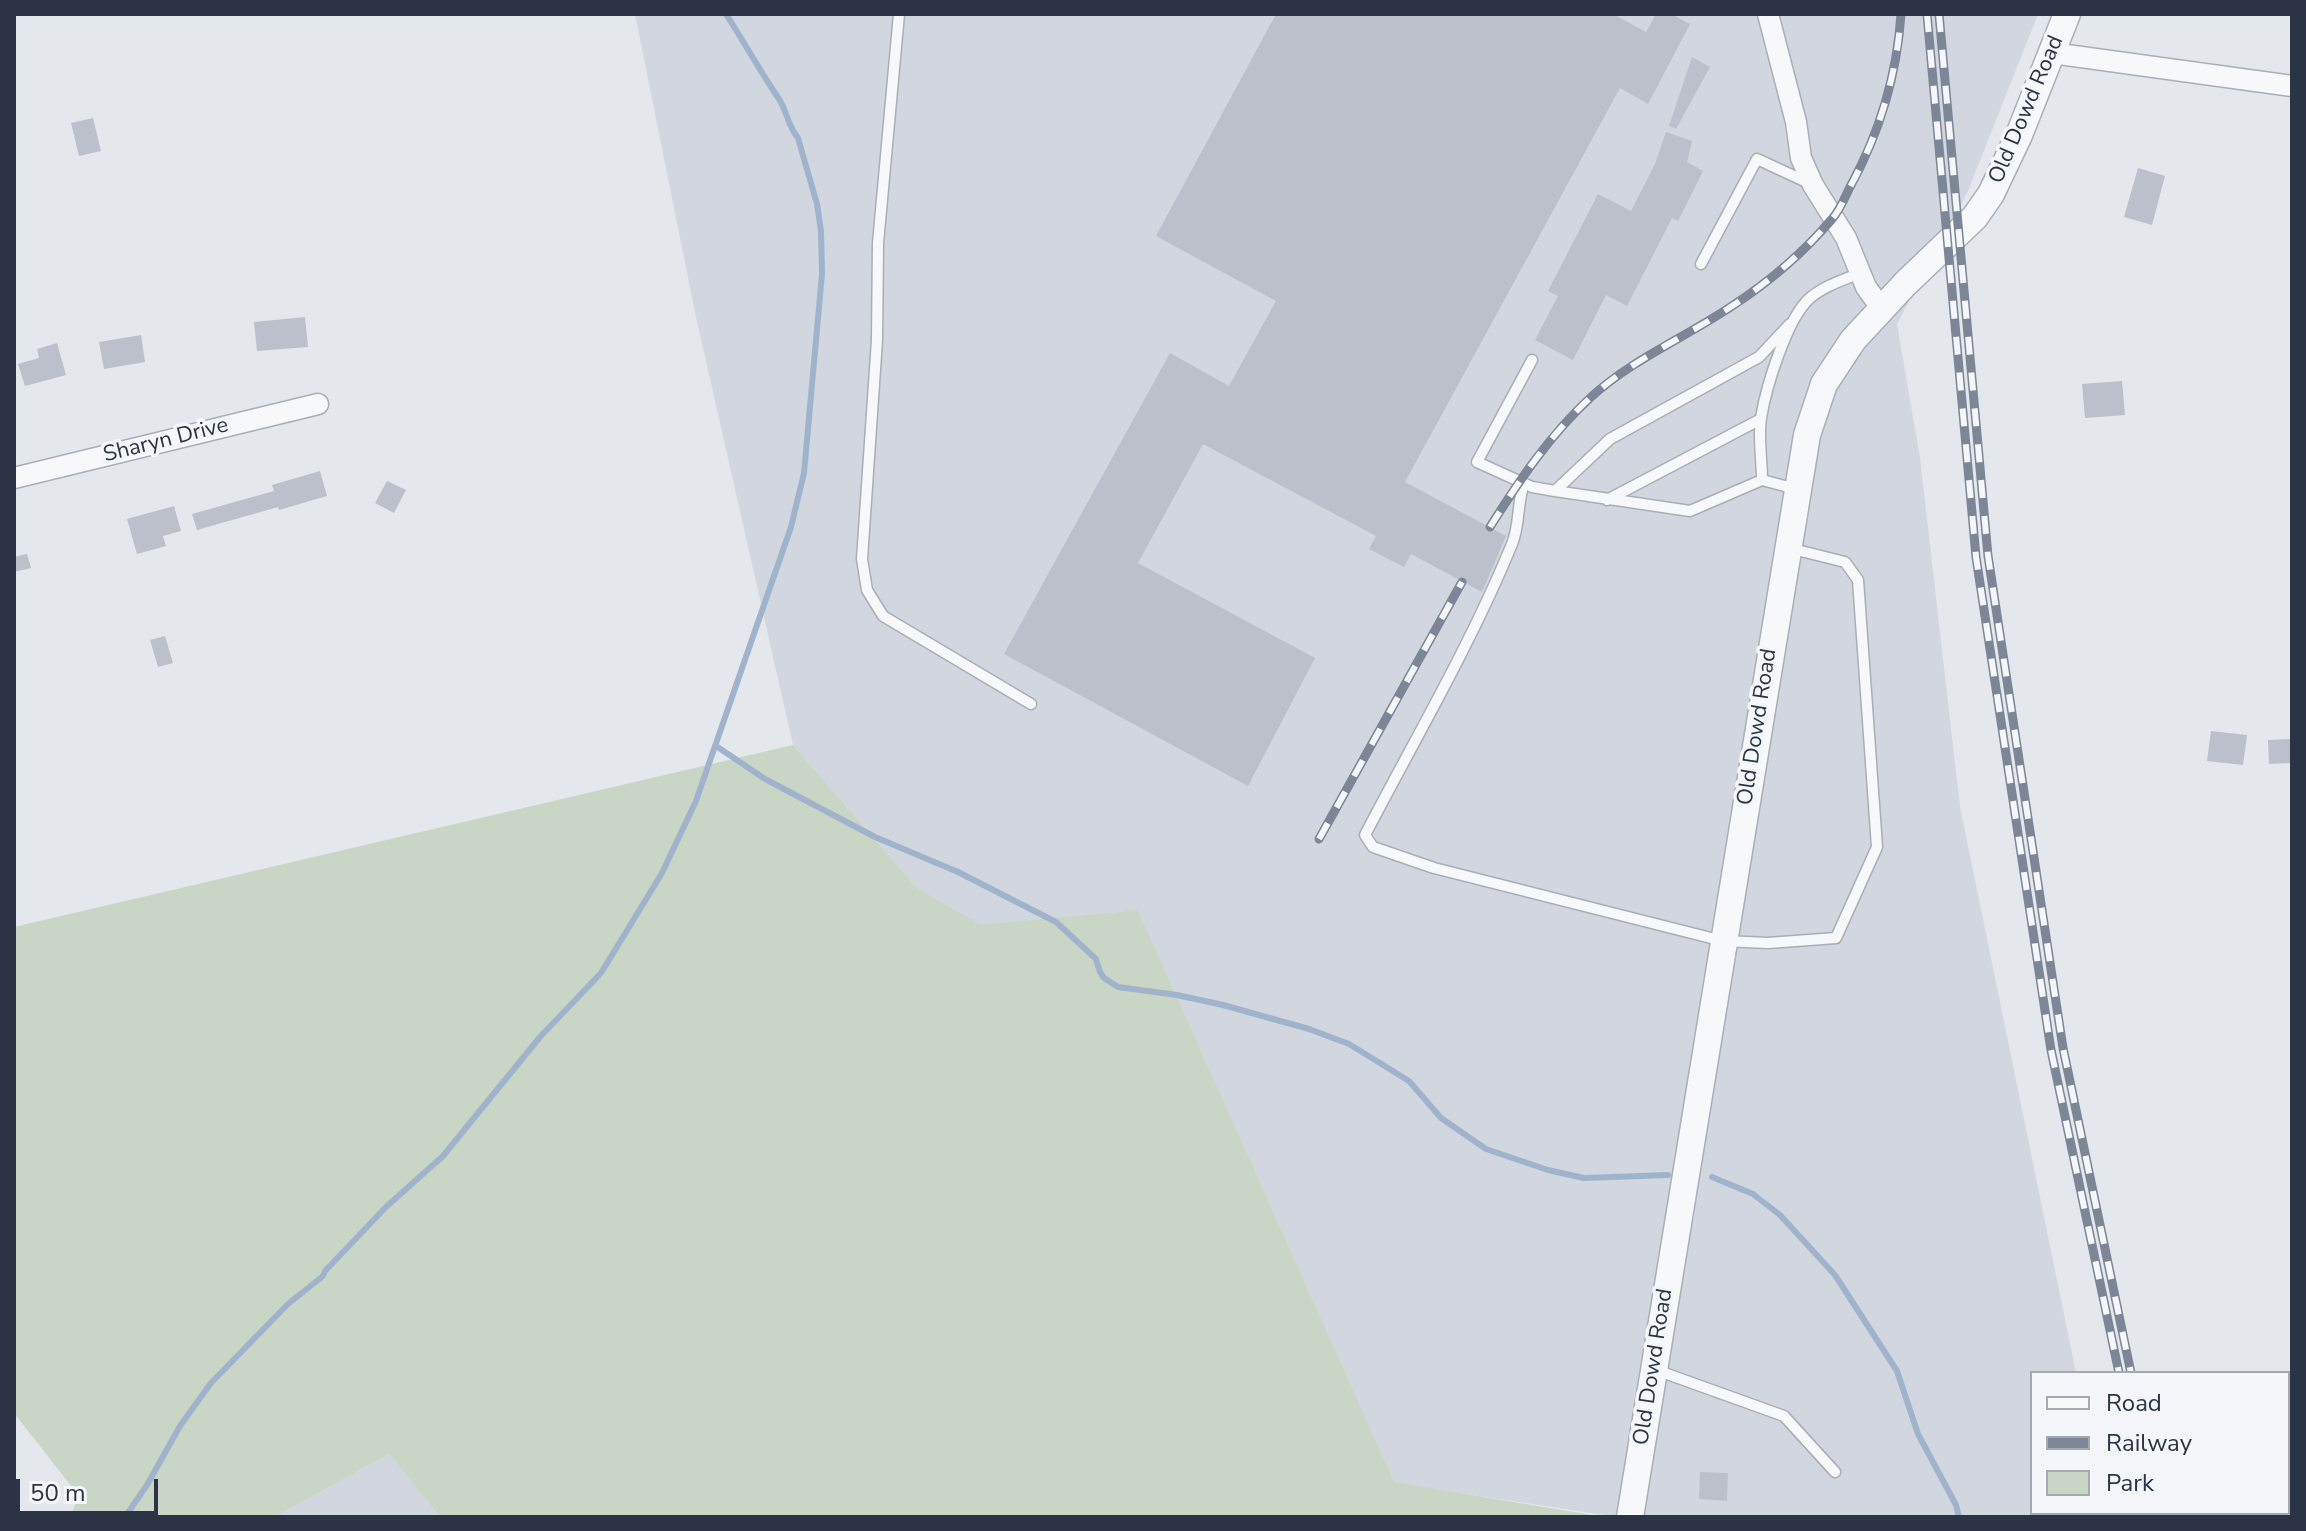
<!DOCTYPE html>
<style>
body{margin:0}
#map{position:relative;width:2306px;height:1531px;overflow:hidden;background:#e4e7ec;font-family:"Nunito Sans",sans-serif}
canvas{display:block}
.frame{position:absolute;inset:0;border:16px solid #2b3445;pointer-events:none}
.legend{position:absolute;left:2030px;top:1371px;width:260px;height:144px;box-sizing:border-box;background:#f4f6f9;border:2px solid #a4a8b1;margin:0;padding:10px 14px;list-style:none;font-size:24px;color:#2b3445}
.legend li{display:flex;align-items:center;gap:16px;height:40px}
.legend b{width:40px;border:2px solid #a4a8b1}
.scale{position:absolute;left:16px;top:1479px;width:142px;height:36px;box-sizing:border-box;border:4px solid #2b3445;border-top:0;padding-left:10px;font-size:24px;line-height:28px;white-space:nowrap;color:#2b3445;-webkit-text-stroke:6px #f4f6f9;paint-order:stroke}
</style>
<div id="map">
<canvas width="2306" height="1531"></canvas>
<div class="frame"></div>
<ul class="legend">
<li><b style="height:10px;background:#f7f8fa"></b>Road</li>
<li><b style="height:10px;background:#7d8696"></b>Railway</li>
<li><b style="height:22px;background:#c9d6c5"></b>Park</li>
</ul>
<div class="scale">50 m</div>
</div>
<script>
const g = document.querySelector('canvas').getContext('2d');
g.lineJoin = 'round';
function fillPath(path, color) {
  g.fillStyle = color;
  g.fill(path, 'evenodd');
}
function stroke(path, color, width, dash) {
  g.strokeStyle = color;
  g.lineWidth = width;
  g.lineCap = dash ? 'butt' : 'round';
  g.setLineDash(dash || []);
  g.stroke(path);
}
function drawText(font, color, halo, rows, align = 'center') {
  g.font = font + ' "Nunito Sans",sans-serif';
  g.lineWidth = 7;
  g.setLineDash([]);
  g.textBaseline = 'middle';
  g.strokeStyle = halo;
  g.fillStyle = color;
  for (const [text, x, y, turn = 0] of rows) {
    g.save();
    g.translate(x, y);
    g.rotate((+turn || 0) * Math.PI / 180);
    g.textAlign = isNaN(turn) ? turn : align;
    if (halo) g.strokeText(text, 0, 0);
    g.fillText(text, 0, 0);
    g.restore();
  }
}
fillPath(new Path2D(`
 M635 14H2038L1968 191 1897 324 1920 458 1960 807 2076 1373H2032V1513H2102V1517L1604 1515 1394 1483 1138 910 982 926 916 887 793 745 696 317Z
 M389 1454 440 1517H275Z`), '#d2d6de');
fillPath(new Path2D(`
 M793 745 916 887 981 925 1138 910 1394 1482 1604 1517H440L389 1454 275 1517H70L79 1496 14 1413V927Z`), '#c9d6c5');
stroke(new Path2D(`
 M716 746 765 779 875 837 958 872 1056 922 1096 959 1100 972 1104 978 1118 987 1177 995 1223 1005 1309 1029 1349 1044 1409 1081 1441 1118 1486 1149 1548 1170 1584 1178 1668 1175
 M1712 1177 1753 1194 1780 1215 1835 1275 1897 1371 1918 1434 1956 1505 1959 1517
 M125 1517 147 1485 180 1426 211 1383 288 1304 323 1276 325 1271 386 1207 443 1156 540 1037 601 973 662 873 696 801 791 527 804 473 822 274 821 231 817 204 798 138C788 127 787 111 779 99 760 71 744 42 726 14`), '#9fb4cc', 6);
fillPath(new Path2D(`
 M1276 14H1613L1646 32 1656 14H1671L1690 24 1648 104 1620 88 1405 482 1506 536 1482 592 1411 554 1404 567 1369 549 1376 536 1203 444 1138 563 1315 658 1248 786 1004 654 1170 353 1229 386 1276 301 1156 236Z
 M1692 57 1710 67 1676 129 1669 126Z
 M93 118 101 151 79 156 71 123Z
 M1666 132 1692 141 1687 162 1703 171 1678 221 1672 218 1627 306 1606 295 1573 360 1535 340 1558 296 1548 291 1598 194 1631 211 1655 164Z
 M2138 168 2165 176 2152 225 2124 217Z
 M305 317 308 347 257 351 254 322Z
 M141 335 145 362 104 369 99 342Z
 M57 343 66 375 25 386 18 364 39 358 37 349Z
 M2122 381 2125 415 2085 418 2082 384Z
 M320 471 327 496 279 510 278 507 197 530 192 514 274 491 272 485Z
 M387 481 406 490 394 513 375 503Z
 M174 506 181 531 163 536 166 546 137 554 127 519Z
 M27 554 31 568 14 572V557Z
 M165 636 173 663 158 667 150 640Z
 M2211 731 2247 735 2243 765 2207 761Z
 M2292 739V763L2269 764 2268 740Z
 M1700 1472 1728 1473 1727 1501 1699 1499Z`), '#bbc0ca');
const service = new Path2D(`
 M899 14 878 243 877 340 862 559 867 590 883 616 1031 704
 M1701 264 1757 159 1811 184
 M1532 360 1477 462 1532 487 1555 491
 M1762 480 1690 511 1555 491 1610 439 1759 357 1790 324
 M1524 483C1517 503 1520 525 1512 544 1471 644 1415 739 1365 835L1373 847 1434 868 1723 941 1768 943 1836 938 1877 847 1858 580 1845 562 1789 548
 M1796 489 1762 480C1762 460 1758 437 1761 418 1766 387 1787 318 1810 298 1824 286 1843 280 1860 273
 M1607 500 1761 419
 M1656 1370 1784 1416 1835 1472`);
const minor = new Path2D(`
 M1768 14 1796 122 1801 158 1813 185 1846 238 1866 287 1881 308
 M2052 53 2292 86
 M14 478 318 404`);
const tertiary = new Path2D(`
 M1630 1517 1807 435 1824 384 1853 340 1905 284 1975 217 1991 194 2019 135 2067 14`);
stroke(service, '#a9aeb7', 13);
stroke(minor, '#a9aeb7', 23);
stroke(tertiary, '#a9aeb7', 29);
stroke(service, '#f7f8fa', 10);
stroke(minor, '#f7f8fa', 20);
stroke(tertiary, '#f7f8fa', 26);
const rail = new Path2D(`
 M1927 14 1976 557 2051 1050 2119 1373
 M1939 14 1988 556 2063 1048 2131 1373
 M1490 527C1519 481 1549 436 1590 398 1631 360 1686 337 1732 306 1769 282 1804 252 1832 219 1840 210 1845 197 1850 187 1879 134 1897 75 1901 14
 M1319 839 1462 582
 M2156 1513 2157 1517
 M2168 1513 2169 1517`);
stroke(rail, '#7d8696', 9);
stroke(rail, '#f4f6f9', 6, [18]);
drawText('22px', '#2b3445', '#f4f6f9', [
 ["Old Dowd Road",2027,110,-67],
 ["Sharyn Drive",166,441,-14],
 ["Old Dowd Road",1758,727,-81],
 ["Old Dowd Road",1654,1367,-81]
]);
</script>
